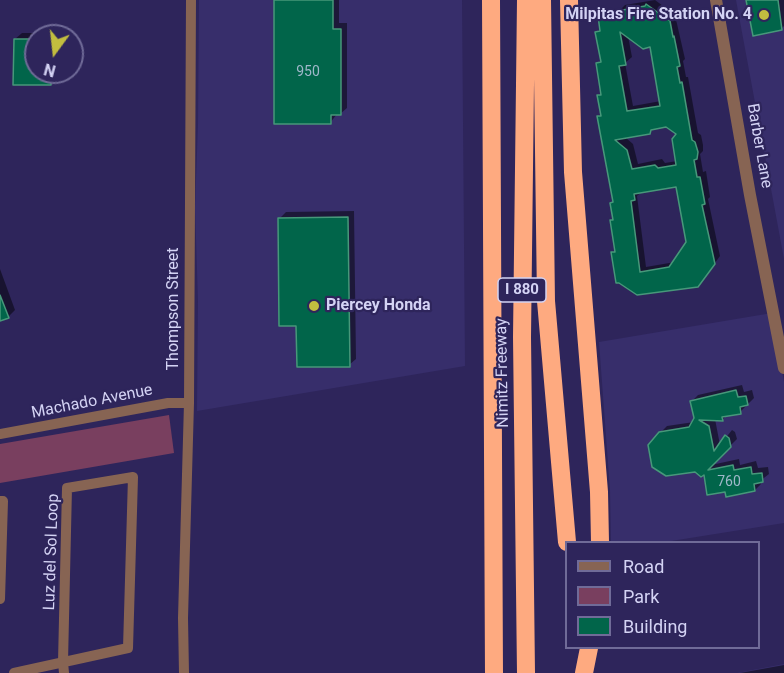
<!DOCTYPE html>
<style>
body{margin:0}
#map{position:relative;width:784px;height:673px;overflow:hidden;background:#2e255b;font-family:Roboto,sans-serif}
canvas{display:block}
.legend{position:absolute;left:565px;top:541px;width:195px;height:108px;box-sizing:border-box;background:#2e255b;border:2px solid #706b98;margin:0;padding:8px 10px;list-style:none;font-size:18px;color:#d4d3f4}
.legend li{display:flex;align-items:center;gap:12px;height:30px}
.legend b{width:30px;border:2px solid #706b98}
.north{position:absolute;left:24px;top:24px;width:60px;height:60px;box-sizing:border-box;background:#2e255b;border:2px solid #706b98;border-radius:50%;rotate:195deg;font-size:16px;font-weight:700;line-height:24px;text-align:center;color:#d4d3f4}
.north::after{content:'';display:block;margin:auto;width:21px;height:27px;background:#c2bd3f;clip-path:polygon(50% 0,100% 100%,50% 72%,0 100%)}
</style>
<div id="map">
<canvas width="784" height="673"></canvas>
<ul class="legend">
<li><b style="height:8px;background:#876453"></b>Road</li>
<li><b style="height:16px;background:#793f5f"></b>Park</li>
<li><b style="height:16px;background:#01654a"></b>Building</li>
</ul>
<div class="north">N</div>
</div>
<script>
const g = document.querySelector('canvas').getContext('2d');
g.lineJoin = 'round';
function fillPath(path, color) {
  g.fillStyle = color;
  g.fill(path, 'evenodd');
}
function stroke(path, color, width, dash) {
  g.strokeStyle = color;
  g.lineWidth = width;
  g.lineCap = dash ? 'butt' : 'round';
  g.setLineDash(dash || []);
  g.stroke(path);
}
function drawText(font, color, halo, rows, align = 'center') {
  g.font = font + ' Roboto,sans-serif';
  g.lineWidth = 4.5;
  g.setLineDash([]);
  g.textBaseline = 'middle';
  g.strokeStyle = halo;
  g.fillStyle = color;
  for (const [text, x, y, turn = 0] of rows) {
    g.save();
    g.translate(x, y);
    g.rotate((+turn || 0) * Math.PI / 180);
    g.textAlign = isNaN(turn) ? turn : align;
    if (halo) g.strokeText(text, 0, 0);
    g.fillText(text, 0, 0);
    g.restore();
  }
}
fillPath(new Path2D(`
 M199 0H462L465 366 197 411 198 301 195 208 198 124Z
 M736 0H784V259Z
 M772 313 784 382V523L665 542H611L610 490 599 342Z
 M784 664V673H737Z`), '#372e6b');
fillPath(new Path2D(`
 M169 415 174 453 0 483V444Z`), '#793f5f');
fillPath(new Path2D(`
 M276 0H339V23H347V108L340 114H337L330 123Z
 M655 0 675 15 685 59 683 61 686 77H688L698 133 701 135 703 145V151L700 154 703 172 706 171 710 197 708 199 720 256 704 278 638 294 613 253 616 249 612 221 614 218 612 203 614 201 598 117 602 113 599 96 602 93 597 64 602 59 597 32 601 28 599 17 606 11 622 8 625 5ZM628 36 651 46 661 101 633 106 625 63 632 57ZM667 126 679 134 677 161 665 163 662 159 638 164 633 144 625 137 649 133 654 128ZM677 185 687 243 675 262 646 267 637 196 641 192Z
 M747 0H784V26L781 29Z
 M22 33H59V36H36V72H57V77L50 84 15 83V39Z
 M354 211 356 359 349 365 298 325 280 218 286 212Z
 M0 269 15 310 9 316 0 319Z
 M742 385 744 392 752 390 754 398 740 412 728 414 722 420 715 419 720 445 732 430 735 432 737 439 711 465 739 459 740 465 756 461 758 468 768 467 769 474 760 481 761 484 755 490 705 471 660 433 667 426 694 422 695 418 692 401 698 395Z
 M784 665V673H740Z`), '#0007');
const building = new Path2D(`
 M274 0H333V29H341V115H331V124H274Z
 M746 0H778L782 30 753 36Z
 M646 4 670 21 673 37 674 36 680 66 677 67 680 83 682 82 692 140 695 142 698 152 697 159 694 160 697 177H700L705 204 702 205 715 264 698 287 637 295 619 283H616L611 252H615L610 220H613L610 203 613 202 597 116H601L597 95H601L596 63 601 62 595 32 600 31 598 16 618 13 617 11 645 6ZM620 32 643 49 650 47 660 106 627 111 619 66 626 65ZM666 127 676 134 672 139 676 165 658 168 655 165 632 169 627 150 615 140 650 134 651 130ZM676 187 686 242 669 267 640 272 631 201 635 200 634 194Z
 M14 39H36V72H51V85H13Z
 M348 217 350 367H297L296 326H279L278 218Z
 M0 295 9 318 0 321Z
 M736 390 738 397 746 396 748 405 740 407 741 414 722 417 723 421 699 420 709 426 714 451 725 435 729 438 731 447 708 470 733 465 734 470 751 467 752 474 762 473 763 482 754 484 755 491 726 497 725 492 707 495 704 475 701 477 695 472 666 476 652 467 648 445 659 432 689 427 694 418 690 401Z`);
fillPath(building, '#01654a');
stroke(building, '#47987a', 1.5);
stroke(new Path2D(`
 M0 434 168 403H189
 M0 501H3L0 599
 M14 673C52 665 90 656 128 648L133 477 67 488 63 662 64 673
 M184 673 183 618 189 403 191 0`), '#876453', 10);
stroke(new Path2D(`
 M716 0 750 195 784 368`), '#876453', 12);
stroke(new Path2D(`
 M491 0 494 673
 M542 0 546 301 567 542
 M569 0 573 172 599 492 600 542
 M526 673 522 337 526 0
 M584 673 589 648`), '#feaa80', 18);
for (const [x, y, r, color] of [
 [764,15,6,"#c2bd3f"],
 [314,306,6,"#c2bd3f"]
]) {
  const dot = new Path2D();
  dot.arc(x, y, r, 0, 2 * Math.PI);
  g.fillStyle = color;
  g.fill(dot);
  stroke(dot, '#2e255b', 2);
}
drawText('14px', '#9fb8ca', null, [
 ["950",308,72],
 ["760",729,482]
]);
for (const [x, y, w] of [
 [522,290,48]
]) {
  const box = new Path2D();
  box.roundRect(x - w / 2, y - 12, w, 24, 4.5);
  g.fillStyle = '#2e255b';
  g.fill(box);
  stroke(box, '#d4d3f4', 1.5);
}
drawText('bold 15px', '#d4d3f4', null, [
 ["I 880",522,290]
]);
drawText('bold 16px', '#d4d3f4', '#2e255b', [
 ["Milpitas Fire Station No. 4",752,15],
 ["Piercey Honda",326,306,"left"]
], 'right');
drawText('16px', '#d4d3f4', '#2e255b', [
 ["Barber Lane",759,146,80],
 ["Thompson Street",174,309,-90],
 ["Nimitz Freeway",503,373,-91],
 ["Machado Avenue",92,402,-11],
 ["Luz del Sol Loop",52,552,-88]
]);
</script>
